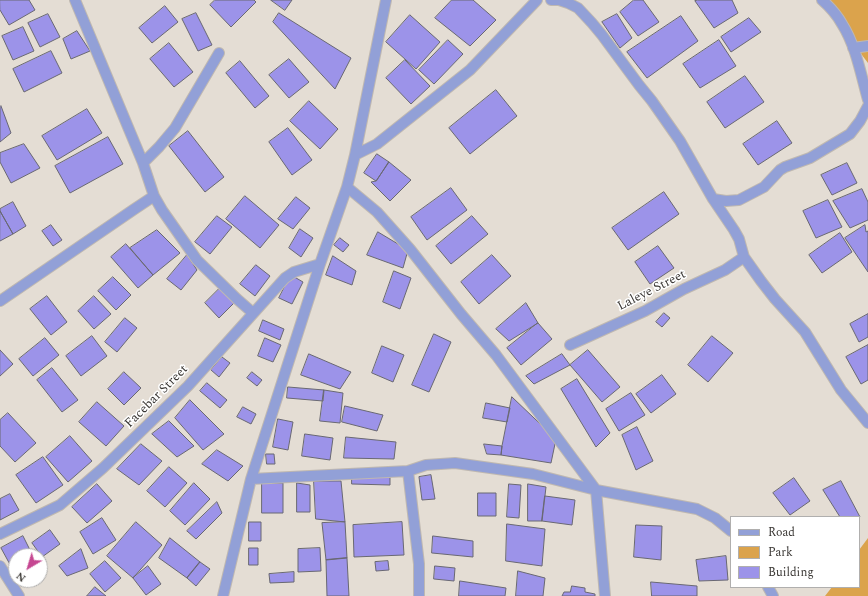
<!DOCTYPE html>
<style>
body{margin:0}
#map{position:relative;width:868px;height:596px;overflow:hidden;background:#e4ddd4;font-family:Spectral,serif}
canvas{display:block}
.legend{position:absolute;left:730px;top:516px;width:130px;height:72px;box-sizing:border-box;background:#fff;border:1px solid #b0afae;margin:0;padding:5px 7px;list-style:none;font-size:12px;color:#3a3734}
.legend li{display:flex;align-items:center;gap:8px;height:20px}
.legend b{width:20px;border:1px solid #b0afae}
.north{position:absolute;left:8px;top:548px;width:40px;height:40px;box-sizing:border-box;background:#fff;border:1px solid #b0afae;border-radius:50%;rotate:218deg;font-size:11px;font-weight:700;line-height:16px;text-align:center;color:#3a3734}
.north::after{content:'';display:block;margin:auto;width:14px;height:18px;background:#c54691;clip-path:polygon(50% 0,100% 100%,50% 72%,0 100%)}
</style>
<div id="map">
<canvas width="868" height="596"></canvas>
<ul class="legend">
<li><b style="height:5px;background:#92a0d7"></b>Road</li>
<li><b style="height:11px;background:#dba34c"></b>Park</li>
<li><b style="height:11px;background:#9c93e9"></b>Building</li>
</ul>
<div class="north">N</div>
</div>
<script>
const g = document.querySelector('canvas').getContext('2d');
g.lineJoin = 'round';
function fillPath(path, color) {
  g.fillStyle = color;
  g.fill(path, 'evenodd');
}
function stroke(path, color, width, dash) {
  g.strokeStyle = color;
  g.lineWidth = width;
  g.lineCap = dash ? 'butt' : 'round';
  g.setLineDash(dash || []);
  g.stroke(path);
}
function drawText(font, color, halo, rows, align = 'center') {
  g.font = font + ' Spectral,serif';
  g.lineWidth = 3;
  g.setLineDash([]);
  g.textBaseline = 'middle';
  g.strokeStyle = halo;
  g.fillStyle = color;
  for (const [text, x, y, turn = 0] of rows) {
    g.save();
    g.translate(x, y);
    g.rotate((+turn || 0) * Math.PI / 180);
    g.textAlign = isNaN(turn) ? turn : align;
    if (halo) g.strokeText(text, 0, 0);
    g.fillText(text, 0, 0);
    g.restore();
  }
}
fillPath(new Path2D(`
 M820 0H868V63Z
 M868 538V596H825L832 587H859V550Z`), '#dba34c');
const building = new Path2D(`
 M0 0H29L35 10 9 25 0 10Z
 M215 0H254L256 2 231 27 210 5Z
 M271 0H292L285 10Z
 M452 0H473L496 20 470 46 435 18Z
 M634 0H643L659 22 638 36 620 12Z
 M698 0H732L738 13 714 28 695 1Z
 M165 6 178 22 152 43 139 28Z
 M196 13 212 45 198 51 182 19Z
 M279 13 351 58 335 89 273 22Z
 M48 14 60 37 40 47 28 23Z
 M617 14 632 38 620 48 602 22Z
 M410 15 440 42 416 69 386 42Z
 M681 16 698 41 647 78 627 52Z
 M749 18 761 32 731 52 721 37Z
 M23 27 34 51 13 60 2 36Z
 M77 31 90 51 71 59 63 39Z
 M448 40 463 54 434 84 419 70Z
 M719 40 736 66 700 88 683 64Z
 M169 43 193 72 174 87 150 59Z
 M51 51 62 73 24 92 13 69Z
 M289 59 309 82 289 98 269 75Z
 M405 60 430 86 411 104 386 78Z
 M240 61 269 96 255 108 226 73Z
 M745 76 764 102 725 128 707 102Z
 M496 90 517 116 470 154 449 128Z
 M309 101 338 129 320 149 290 121Z
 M1 106 11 133 0 142V107Z
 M87 109 102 133 57 160 42 136Z
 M777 121 792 143 758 165 743 144Z
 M288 128 312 160 292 175 269 142Z
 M188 131 224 177 205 192 169 146Z
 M108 137 123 164 70 193 55 166Z
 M24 144 40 168 11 183 0 162V153Z
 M377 154 389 162 376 181 364 173Z
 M389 162 411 180 390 201 371 182 376 181Z
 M847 163 857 183 832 195 821 175Z
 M451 188 467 210 427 240 411 217Z
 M862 189 868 202V220L850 228 833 201Z
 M664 192 679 214 628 250 612 228Z
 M245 196 279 225 260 248 226 219Z
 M296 197 310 208 293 229 278 219Z
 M828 200 842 227 816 238 803 211Z
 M13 202 26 226 13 234 0 211V209Z
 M0 211 13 234 0 241Z
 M217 216 232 227 210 254 195 242Z
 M472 216 488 234 451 264 436 246Z
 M51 225 62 240 53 246 42 231Z
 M865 225 866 232 868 231V272L845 238Z
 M300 229 313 238 301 257 289 248Z
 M157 230 180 253 153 275 130 248Z
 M378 232 408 250 403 268 367 255Z
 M840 233 852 252 822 273 809 255Z
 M340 238 349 245 343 252 334 245Z
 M126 244 153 275 138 288 111 257Z
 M658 246 674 268 650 284 635 262Z
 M187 255 197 270 181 290 167 279Z
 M492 255 511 276 479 304 461 282Z
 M333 256 356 271 352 285 326 275Z
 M256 265 270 276 255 296 240 284Z
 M394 271 411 278 400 309 383 302Z
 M291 275 303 282 292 304 279 298Z
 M113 277 131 295 116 310 98 291Z
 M221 287 236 301 219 318 205 303Z
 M47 296 67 322 51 335 30 309Z
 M94 296 111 314 94 329 78 311Z
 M526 303 538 323 509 341 496 329Z
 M664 313 670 318 662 327 656 322Z
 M868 314V337L859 342 850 324Z
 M125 318 137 328 117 352 105 342Z
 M263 320 284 329 280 340 259 331Z
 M538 323 552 339 521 365 507 348Z
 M434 334 451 342 429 392 412 385Z
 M92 336 107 356 81 376 66 356Z
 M712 336 733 353 708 382 688 365Z
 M45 338 59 355 33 376 19 359Z
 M265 338 281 345 273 362 258 356Z
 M868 345V380L861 384 846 357Z
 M382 346 404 355 393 382 372 373Z
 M0 350 13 364 0 376Z
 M588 350 620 387 602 402 570 365Z
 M309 354 351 372 340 389 301 375Z
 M562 354 570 365 534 384 526 376Z
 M222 357 230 363 219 377 211 370Z
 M52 368 78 400 62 412 37 380Z
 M124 372 141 388 124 405 108 389Z
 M252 372 262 380 257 386 247 378Z
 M662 375 676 394 651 413 636 394Z
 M577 379 610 433 596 447 561 389Z
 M207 383 227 400 220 408 200 391Z
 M288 387 324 390 323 401 287 398Z
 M324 390 343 393 340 423 320 421Z
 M631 393 645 415 619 431 606 409Z
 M512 397 556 439 551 463 501 455 502 446Z
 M190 400 224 434 203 450 175 418Z
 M97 402 124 426 106 446 79 422Z
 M486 403 510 408 507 422 483 418Z
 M345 406 383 415 377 431 342 422Z
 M243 407 256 414 251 424 237 417Z
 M8 413 36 443 15 462 0 446V420Z
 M278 419 293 422 288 450 273 447Z
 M169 421 194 446 177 457 152 434Z
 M637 427 653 461 636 470 622 435Z
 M305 434 333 438 330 460 302 456Z
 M70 436 92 461 68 482 46 457Z
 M346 437 396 442 394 459 344 458Z
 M141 444 162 461 139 485 117 469Z
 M484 444 502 446 501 455 487 454Z
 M217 450 243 466 228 481 202 464Z
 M266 454H274L275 464H267Z
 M43 457 63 485 36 503 16 475Z
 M169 467 187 483 165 507 147 491Z
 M352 475 390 476V485L352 484Z
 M431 475 435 499 422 500 419 477Z
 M794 478 810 501 790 515 773 493Z
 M314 481H341L345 522 316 519Z
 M841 481 860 517 859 518V517H840L823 490Z
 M194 483 210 499 185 525 170 511Z
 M262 483H283V513H262Z
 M297 483 310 485V512H297Z
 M97 484 112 501 87 523 72 507Z
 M509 484 521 485 519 518 507 517Z
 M528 484 546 487 542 521H528Z
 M478 493H496V516H478Z
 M10 494 19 510 0 520V499Z
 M545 496 575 500 572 525 542 521Z
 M217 502 222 513 196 539 187 531Z
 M102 518 116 540 93 554 80 532Z
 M136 522 162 545 133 578 107 556Z
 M249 522H261V541H249Z
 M345 522 347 558 326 560 322 523Z
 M402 522 404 555 354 557 353 525Z
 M507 524 545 529 542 566 506 561Z
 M636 525 662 526 661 560 634 557Z
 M50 530 60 544 42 557 32 543Z
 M23 536 33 556H16V568L13 570 1 548Z
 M433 536 473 541V557L432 553Z
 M170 538 200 562 187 578 159 558Z
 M249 548H258V565H249Z
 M320 548 321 571 298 572V549Z
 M81 549 88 568 67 576 59 566Z
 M726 556 728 580 699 581 696 560Z
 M347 558 349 596H327L326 560Z
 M105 561 121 578 105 592 90 574Z
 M388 561 389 570 376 571 375 562Z
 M200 562 210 569 196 586 187 578Z
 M148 566 161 584 146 595 133 578Z
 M435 566 455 568 454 581 434 579Z
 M518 571 545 578 543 596H516Z
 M294 572V582L270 583 269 574Z
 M460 581 506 588 505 596H459Z
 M651 582 697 586V596H652Z
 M572 586 585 588V592L595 594V596H562L564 592H570Z
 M95 587 106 596H87Z`);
fillPath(building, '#9c93e9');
stroke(building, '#696872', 1);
const minor = new Path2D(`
 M75 0 143 163 154 196 162 210 197 260 237 299 253 313
 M551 0H559L568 3 578 8 592 23 602 35 639 85 652 101 680 141 713 199 734 230 739 239 744 257 761 281 775 299 805 332 841 390 868 423
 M822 0C830 7 837 15 842 24 856 46 861 75 868 100
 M853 48 868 46
 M355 155 377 144 470 70 537 0
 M143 163 159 147 175 128 219 53
 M347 187 377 212 410 249 461 314 496 355 596 490 697 509 715 518 731 531
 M713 199 726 201 739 200 764 187 780 170 785 167 810 158 850 134 860 121 868 106
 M0 301 133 210 154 196
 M570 345 614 325 645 311 684 289 725 270 744 257
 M408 471 419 564V596
 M251 479 408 471 426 465 455 463 533 474 596 490 605 596
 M0 534 60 505 103 468 188 386 285 278 294 272 320 264
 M0 566 19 596
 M768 587 773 596
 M223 596 251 479 320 264 347 187 355 155 386 0`);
stroke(minor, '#bfb8b1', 12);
stroke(minor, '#92a0d7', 10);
drawText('13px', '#3a3734', '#fff', [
 ["Laleye Street",652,291,-27],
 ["Facebar Street",157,397,-45]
]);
</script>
